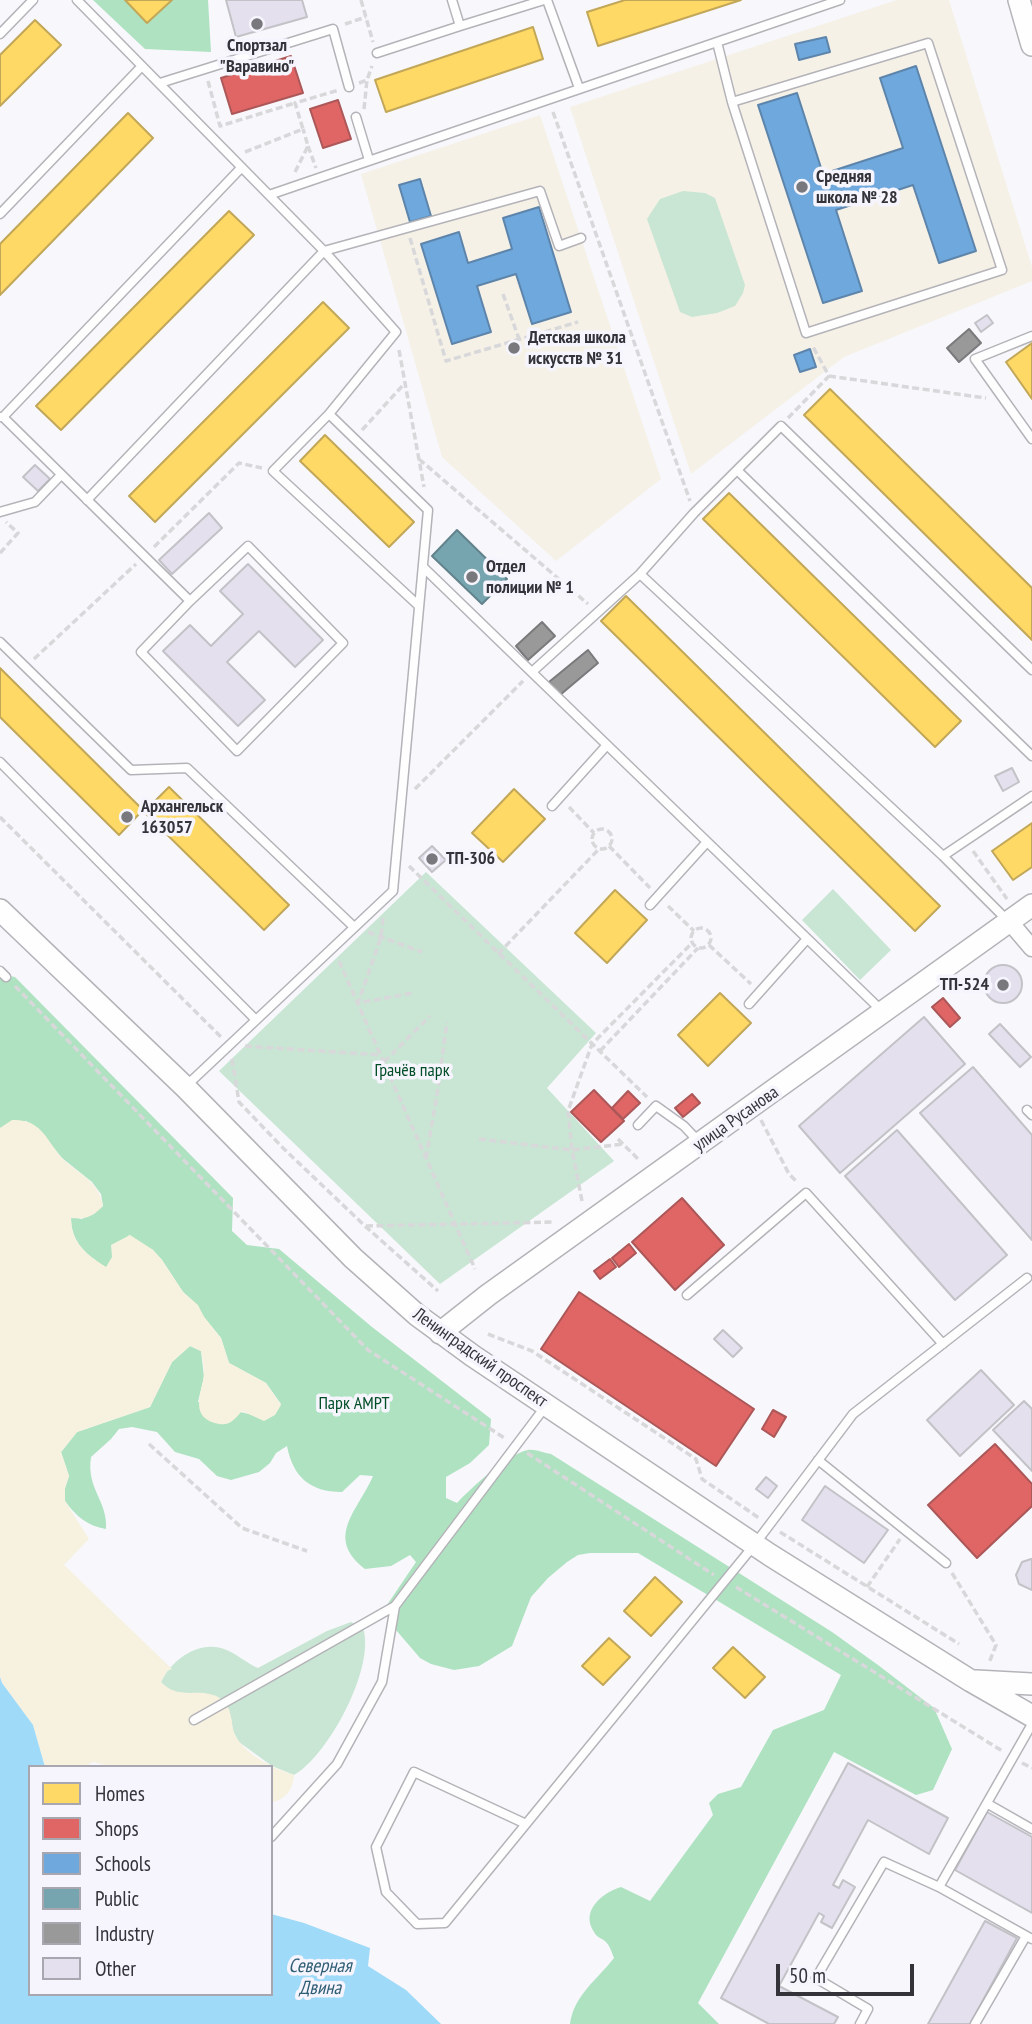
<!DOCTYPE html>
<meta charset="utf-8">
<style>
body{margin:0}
#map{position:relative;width:1032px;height:2024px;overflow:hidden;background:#f7f7fc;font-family:"PT Sans Narrow",sans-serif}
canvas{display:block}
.legend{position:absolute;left:28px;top:1765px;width:245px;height:231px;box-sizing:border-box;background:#f6f5fe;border:2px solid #a8a7af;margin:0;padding:9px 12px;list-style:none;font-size:21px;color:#333339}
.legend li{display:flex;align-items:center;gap:14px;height:35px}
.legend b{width:35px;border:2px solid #a8a7af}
.scale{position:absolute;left:776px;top:1964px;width:138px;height:32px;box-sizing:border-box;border:4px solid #333339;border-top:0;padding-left:9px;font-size:21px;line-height:24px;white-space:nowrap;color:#333339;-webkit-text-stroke:5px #f6f5fe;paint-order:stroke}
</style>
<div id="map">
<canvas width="1032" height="2024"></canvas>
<ul class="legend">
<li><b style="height:19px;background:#ffd966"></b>Homes</li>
<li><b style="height:19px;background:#e06666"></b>Shops</li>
<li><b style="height:19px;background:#6fa8dc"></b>Schools</li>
<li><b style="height:19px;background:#76a5af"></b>Public</li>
<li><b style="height:19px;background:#999"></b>Industry</li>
<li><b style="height:19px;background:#e4e0ed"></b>Other</li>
</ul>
<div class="scale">50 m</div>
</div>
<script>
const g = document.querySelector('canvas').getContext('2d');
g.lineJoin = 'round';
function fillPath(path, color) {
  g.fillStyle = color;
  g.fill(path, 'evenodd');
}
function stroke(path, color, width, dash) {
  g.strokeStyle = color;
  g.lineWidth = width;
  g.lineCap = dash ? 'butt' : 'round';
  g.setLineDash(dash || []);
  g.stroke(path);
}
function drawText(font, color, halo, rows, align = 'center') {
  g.font = font + ' "PT Sans Narrow",sans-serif';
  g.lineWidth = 7;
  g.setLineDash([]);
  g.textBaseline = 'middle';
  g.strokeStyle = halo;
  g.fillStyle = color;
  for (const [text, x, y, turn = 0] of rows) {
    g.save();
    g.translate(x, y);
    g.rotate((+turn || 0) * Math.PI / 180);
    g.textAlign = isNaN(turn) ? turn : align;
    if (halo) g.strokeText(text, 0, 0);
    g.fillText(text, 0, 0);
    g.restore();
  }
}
fillPath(new Path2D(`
 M897 0H949L1032 267V281L844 357 691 474 570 107Z
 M540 115 661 479 556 561 442 457 361 174Z`), '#f6f1e7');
fillPath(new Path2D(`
 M683 191 705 193 715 198 745 285 743 293 735 306 717 313 692 317 680 312 647 219 660 199Z
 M426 872 596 1033 547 1088 614 1161 440 1284 219 1071Z
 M833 889 891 950 860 980 802 920Z
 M351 1622 363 1628C376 1667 328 1756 294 1775L272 1766 239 1742 233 1731 231 1718 219 1698 170 1691 161 1682C171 1661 198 1640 224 1649 236 1653 246 1663 258 1668L327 1631Z`), '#c8e6d3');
fillPath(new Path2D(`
 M93 0H208L211 52 145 49Z
 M0 974 15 977 233 1198 232 1231 247 1245 279 1249 372 1327 491 1419 489 1445 470 1463 446 1477V1498L457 1503C471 1488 508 1454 528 1450 535 1449 544 1453 551 1454L832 1632 878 1665 934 1708 952 1749 933 1790 916 1795 834 1752 698 2003 719 2024H570C574 1995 597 1980 614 1958 612 1953 610 1946 606 1942 602 1938 597 1938 594 1932 580 1911 602 1893 621 1887L650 1901 713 1815 709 1803 718 1794 741 1787 773 1730 824 1710 841 1675 638 1553H590L578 1555 567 1562 548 1578 531 1597 512 1646 479 1666 454 1670 431 1664 420 1658 396 1630 389 1617 387 1605 416 1562 410 1555 391 1566 365 1569C324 1537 358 1511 373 1476L360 1475 342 1492C310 1492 293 1477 287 1446L276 1453 270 1463 259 1472 231 1480 217 1476 199 1459 175 1452 157 1432 132 1427 119 1429 111 1439 91 1457C86 1489 108 1501 106 1529 87 1526 76 1516 65 1501V1488L69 1476 61 1452 77 1432 150 1407 172 1362 190 1346 201 1351 204 1377 198 1402 253 1415 281 1404 266 1383 229 1363 221 1338 204 1317 197 1305 183 1292 162 1260 153 1250 129 1235 106 1268C86 1254 71 1243 71 1217L82 1219 103 1206 101 1194 92 1182 62 1158 38 1128 26 1121 0 1128Z`), '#aee2c1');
fillPath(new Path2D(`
 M12 1120C22 1120 30 1121 38 1128 48 1136 53 1149 62 1158 78 1174 99 1181 103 1206 92 1218 85 1219 71 1218 71 1243 86 1254 106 1267L112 1257 111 1245 130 1235 153 1250 162 1260 183 1292 198 1305 204 1317 221 1338 229 1363 266 1383 281 1405 275 1415 264 1421 242 1411C235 1419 230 1426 219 1424 188 1418 202 1394 204 1374 204 1366 203 1359 201 1351L190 1346 172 1362 150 1407 77 1432 61 1452 69 1476 65 1488V1501L89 1539 64 1565 172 1669 167 1671 161 1682C179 1701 197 1687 218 1697 236 1706 228 1727 238 1740 250 1757 275 1769 294 1775 293 1789 286 1799 273 1802L271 1799V1767H114L93 1762 84 1767H45L33 1725 2 1683 0 1677V1128Z`), '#f7f2df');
fillPath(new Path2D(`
 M0 1677 2 1683 33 1725 45 1767H30V1994H271V1914L304 1923 370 1948 368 1966 406 1990 441 2024H0Z`), '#9fdaf8');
const homes = new Path2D(`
 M125 0H172L147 23Z
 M625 0H741L598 46 587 12Z
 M35 20 61 45 0 106V55Z
 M533 27 543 59 386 112 375 80Z
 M128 113 153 138 0 295V244Z
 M229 211 254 235 61 430 36 406Z
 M323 302 349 328 155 522 129 496Z
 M1032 343V399L1006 362Z
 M830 389 1032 588V640L804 415Z
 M325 435 414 522 389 547 300 461Z
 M729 493 961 721 935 747 703 519Z
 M626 596 940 906 915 931 601 621Z
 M0 668 143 810 119 835 0 717Z
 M169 787 289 905 264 930 144 812Z
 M514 789 545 819 503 862 472 833Z
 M1032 823V867L1013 880 992 851Z
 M615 890 647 920 607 963 575 933Z
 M720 993 751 1023 708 1066 678 1035Z
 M655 1577 682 1602 651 1636 624 1611Z
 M609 1638 630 1657 603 1685 582 1666Z
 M733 1647 765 1677 745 1698 713 1668Z`);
fillPath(homes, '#ffd966');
stroke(homes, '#c2a758', 2);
const shops = new Path2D(`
 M291 56 303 93 232 114 221 78Z
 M338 100 351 139 323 148 310 109Z
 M943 998 960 1018 950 1027 932 1007Z
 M594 1090 624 1121 601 1142 571 1112Z
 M628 1091 640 1103 623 1119 612 1108Z
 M692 1094 700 1103 683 1117 675 1108Z
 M682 1198 724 1245 675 1290 632 1242Z
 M629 1244 636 1253 619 1267 612 1258Z
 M610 1259 616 1267 600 1279 594 1271Z
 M579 1292 754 1409 716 1466 541 1349Z
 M773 1410 786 1417 774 1437 762 1429Z
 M995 1444 1032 1484V1506L977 1558 928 1505Z`);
fillPath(shops, '#e06666');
stroke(shops, '#ac5758', 2);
const schools = new Path2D(`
 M826 37 830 52 799 60 795 44Z
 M916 66 976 251 939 263 913 185 836 210 862 291 823 303 758 105 797 93 823 174 903 148 880 78Z
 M420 179 431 216 410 222 399 185Z
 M539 207 571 312 532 324 516 274 477 286 491 332 452 344 421 244 459 232 468 263 512 249 503 218Z
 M810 349 816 367 800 372 794 355Z`);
fillPath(schools, '#6fa8dc');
stroke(schools, '#5d85ab', 2);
const public = new Path2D(`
 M457 530 507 579 482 604 432 556Z`);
fillPath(public, '#76a5af');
stroke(public, '#62838c', 2);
const industry = new Path2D(`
 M969 329 981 343 959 362 947 348Z
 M542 622 555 636 528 660 516 646Z
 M588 650 598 663 560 695 549 682Z`);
fillPath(industry, '#999');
stroke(industry, '#7a7a7c', 2);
const building = new Path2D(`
 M226 0H302L307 17 236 37Z
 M987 315 993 323 981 332 975 323Z
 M35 465 50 479 38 491 23 477Z
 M209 513 222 528 172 574 159 560Z
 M248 564 323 640 295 667 259 631 227 662 265 700 238 726 163 651 190 625 211 646 243 614 220 591Z
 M1012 768 1019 782 1003 791 995 776Z
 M432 846 446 860 432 872 419 858Z
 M984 984a19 19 0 1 1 38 0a19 19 0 1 1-38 0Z
 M924 1017 965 1064 840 1173 799 1126Z
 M1000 1024 1031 1057 1020 1067 989 1034Z
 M973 1067 1032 1135V1240L920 1113Z
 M897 1130 1007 1255 955 1300 845 1176Z
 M723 1330 742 1348 733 1357 714 1339Z
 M981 1370 1014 1405 960 1456 927 1420Z
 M1024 1401 1032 1409V1471L993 1430Z
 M766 1477 777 1486 768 1498 756 1489Z
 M825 1486 888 1530 864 1563 802 1520Z
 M1031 1559H1032V1590L1019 1584 1016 1575 1022 1562Z
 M848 1763 948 1818 929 1854 868 1820 833 1885 839 1888 843 1880 855 1887 832 1928 821 1922 824 1916 819 1913 779 1986 838 2017 834 2024H769L721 1998Z
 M987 1812 1032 1837V1913L955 1870Z
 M985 1921 1017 1938 970 2024H928Z`);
fillPath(building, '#e4e0ed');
stroke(building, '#c3c2c7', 2);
const lane = new Path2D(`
 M77 0 324 251 396 332 329 414 428 510 393 891 185 1087
 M452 0 460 26 544 0
 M547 0 579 88
 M0 34 33 0
 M717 42 840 0
 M377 53 460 26
 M160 83 333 29 349 87
 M356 117 369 160
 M269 195 717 42 732 102 928 43 1002 270 806 333 732 102
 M0 214 142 66
 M1032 336 975 359 1032 439
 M329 414 273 471 419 606
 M0 417H3L241 168
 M3 417 190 601 248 546 343 643 237 751 141 652 190 601
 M738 471 1032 756
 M87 500 324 251 540 191 559 246 581 238
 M0 512 35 502 61 475
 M423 567 881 1010
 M640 574 943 856 1007 920
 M0 642 131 770 187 768 354 927
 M532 672 640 574 694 513 781 426 1032 670
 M0 762 256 1020
 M552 806 607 745
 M943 856 1032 796
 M650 905 707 842
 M0 971 6 977
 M749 1004 807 939
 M1027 1110 1032 1115
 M638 1125 656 1106 684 1126 700 1143
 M687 1295 806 1193 943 1344
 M818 1460 946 1563
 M194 1720 395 1606 545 1407
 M988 1804 1032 1829
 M526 1824 414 1772 376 1847 386 1892 417 1924 445 1923 755 1544 853 1414 1027 1278
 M271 1837 337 1764 382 1682 395 1606
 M939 1887 1032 1724
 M860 2024 868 2009 816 1978 884 1862 939 1887 1032 1939
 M975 2024 1026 1936`);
const street = new Path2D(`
 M1009 921 1032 948`);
const secondary = new Path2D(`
 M1019 0 1032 45
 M0 910 185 1087 353 1258 417 1315 473 1356 770 1555 971 1681 1032 1716
 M440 1333 488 1295 1032 905
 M976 1681 1032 1684`);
stroke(lane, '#b4b3b8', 11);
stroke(street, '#b4b3b8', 19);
stroke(secondary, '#b4b3b8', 24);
stroke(new Path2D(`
 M361 0 373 42
 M345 24 366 17
 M208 81 220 126 295 103
 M359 83 367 80 372 66
 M364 109 367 80
 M553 112 690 501
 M308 146 316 168
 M245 152 303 129 295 103 339 90
 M295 172 308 146 303 129
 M410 238 446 361 578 322
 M503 294 519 339
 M399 350 424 487
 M829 376 986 398
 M788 418 829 376 812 345
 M362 430 405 383
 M419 459 588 604
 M154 547 239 463 262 468
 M0 553 18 533 6 522
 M34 659 136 564
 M415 789 523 681
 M569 807 594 833
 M0 817 222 1038
 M592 839a10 10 0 1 1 20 0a10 10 0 1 1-20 0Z
 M609 846 650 888
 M973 851 1007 899
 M409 866 647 1097
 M668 906 694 931
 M383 918 381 937 358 1003 413 993
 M691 938a10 10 0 1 1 20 0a10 10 0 1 1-20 0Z
 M368 932 422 952
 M709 945 751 984
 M498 954 599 849
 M339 961 475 1269
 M15 986 368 1350 506 1439
 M245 1046 381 1055
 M600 1051 698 948
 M232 1059 239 1102 283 1148 365 1226 438 1291
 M384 1062 430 1016
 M761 1120 789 1174 798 1183
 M479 1139 572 1150 623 1144
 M618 1139 640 1161
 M426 1158 437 1095 447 1022
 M582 1201 572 1150 568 1111 592 1044 692 943
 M366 1226 553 1222
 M488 1334 532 1351 696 1459 702 1479 759 1518
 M149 1444 242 1528 307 1551
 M527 1453 714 1575
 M780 1532 959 1644
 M952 1573 996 1645 989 1663
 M736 1587 1004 1752
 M867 1587 900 1539
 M1022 1763 1032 1768`), '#d8d8da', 3.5, [7, 3.5]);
stroke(lane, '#fefeff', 8);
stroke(street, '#fefeff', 16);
stroke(secondary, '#fefeff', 21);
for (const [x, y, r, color] of [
 [257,24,7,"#78787d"],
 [802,187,7,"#78787d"],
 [514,348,7,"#78787d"],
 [472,577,7,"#78787d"],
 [127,817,7,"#78787d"],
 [432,859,7,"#78787d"],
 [1003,985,7,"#78787d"]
]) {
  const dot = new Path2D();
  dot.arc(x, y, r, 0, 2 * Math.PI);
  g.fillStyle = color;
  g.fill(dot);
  stroke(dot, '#f6f5fe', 2.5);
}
drawText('bold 18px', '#333339', '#f6f5fe', [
 ["Спортзал",257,46,"center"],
 ["\"Варавино\"",257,67,"center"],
 ["Средняя",816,177],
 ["школа № 28",816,198],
 ["Детская школа",528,338],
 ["искусств № 31",528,359],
 ["Отдел",486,567],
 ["полиции № 1",486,588],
 ["Архангельск",141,807],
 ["163057",141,828],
 ["ТП-306",446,859],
 ["ТП-524",989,985,"right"]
], 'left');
drawText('18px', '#014d26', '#f6f5fe', [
 ["Грачёв парк",412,1071],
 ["Парк АМРТ",354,1404]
]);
drawText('18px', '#333339', '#f6f5fe', [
 ["улица Русанова",736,1119,-35],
 ["Ленинградский проспект",480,1358,35]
]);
drawText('italic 19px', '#2f5d74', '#f6f5fe', [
 ["Северная",320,1967],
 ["Двина",320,1989]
]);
</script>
